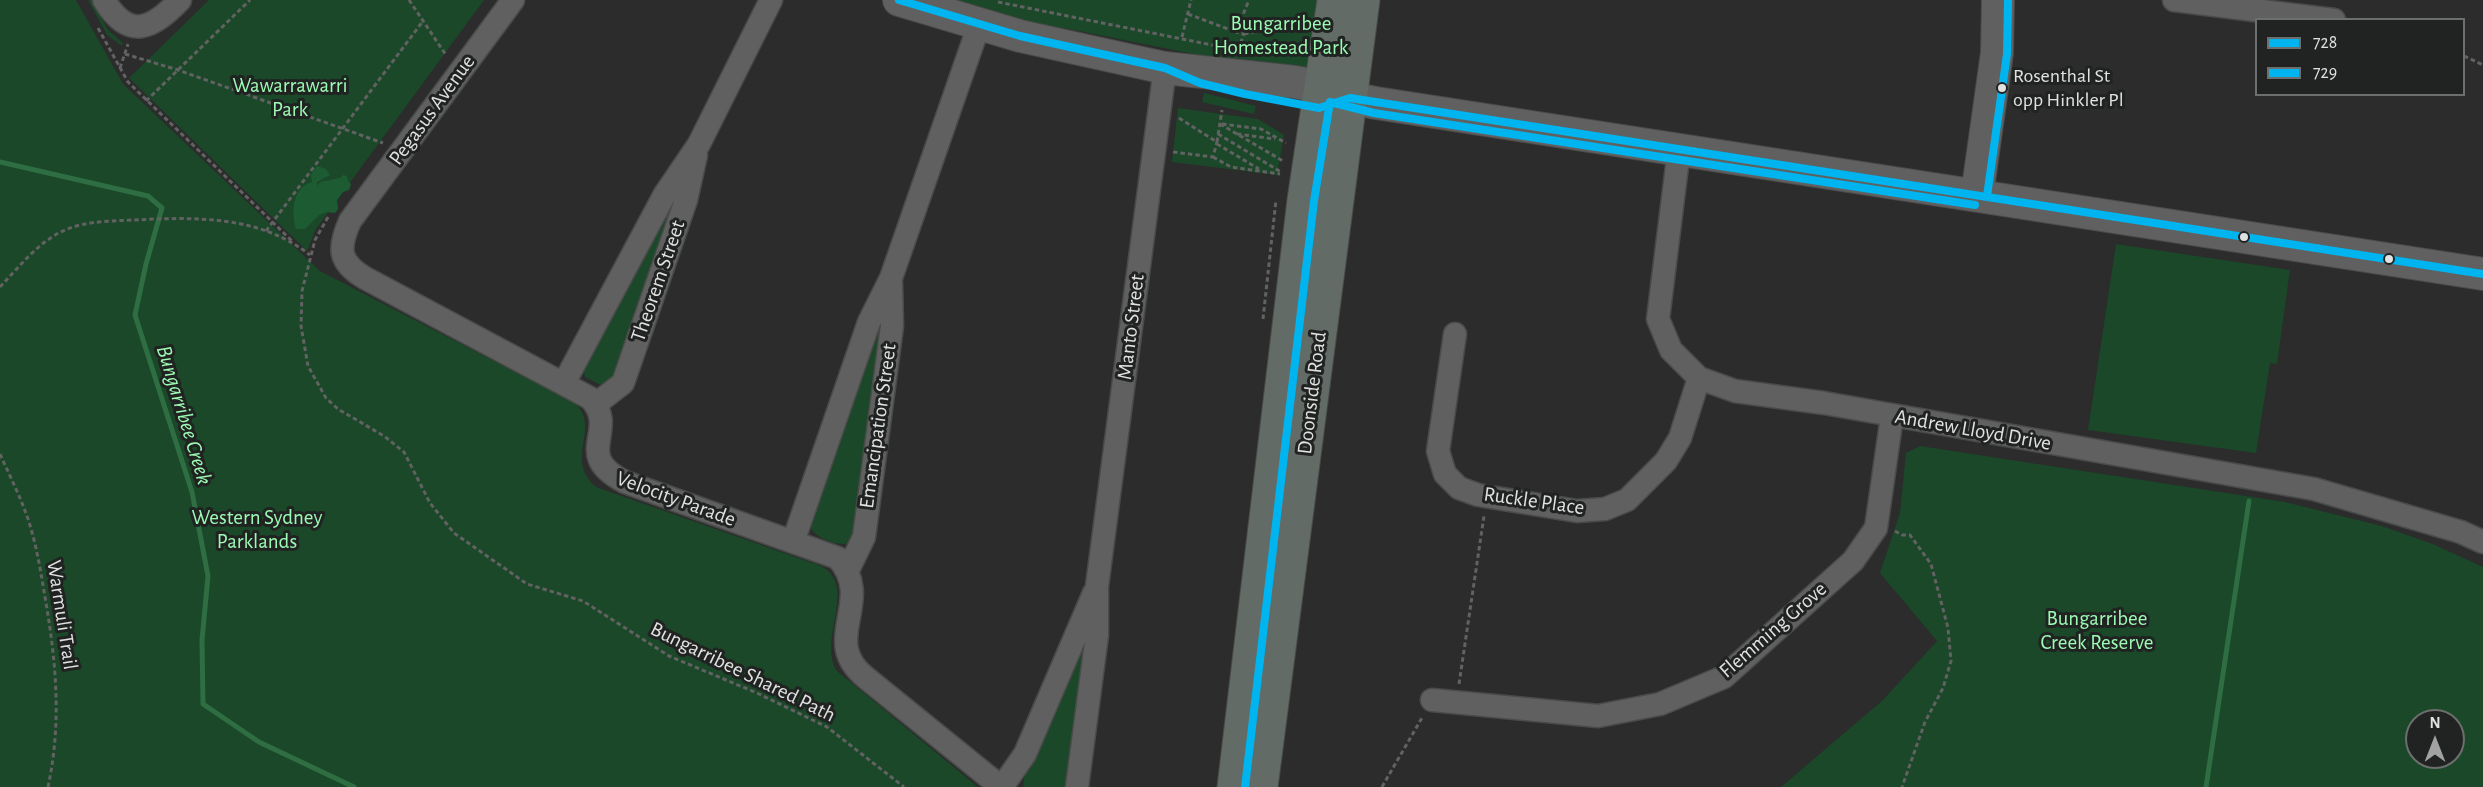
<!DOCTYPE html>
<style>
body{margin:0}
#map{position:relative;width:2483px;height:787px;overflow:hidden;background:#2b2c2b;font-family:"Alegreya Sans",sans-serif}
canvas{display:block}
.legend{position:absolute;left:2255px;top:18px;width:210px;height:78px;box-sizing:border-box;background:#202321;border:2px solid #6d6f6e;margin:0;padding:8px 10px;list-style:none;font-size:18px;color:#e0e2e1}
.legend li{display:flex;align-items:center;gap:12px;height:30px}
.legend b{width:30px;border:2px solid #6d6f6e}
.north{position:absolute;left:2405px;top:709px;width:60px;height:60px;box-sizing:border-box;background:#202321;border:2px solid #6d6f6e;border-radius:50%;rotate:0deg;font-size:16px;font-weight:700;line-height:24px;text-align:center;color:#e0e2e1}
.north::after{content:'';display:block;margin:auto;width:21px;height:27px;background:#a1a2a1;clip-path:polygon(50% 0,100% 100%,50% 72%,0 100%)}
</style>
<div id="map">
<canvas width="2483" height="787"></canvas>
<ul class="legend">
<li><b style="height:8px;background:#00b5ef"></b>728</li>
<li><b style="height:8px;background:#00b5ef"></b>729</li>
</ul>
<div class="north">N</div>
</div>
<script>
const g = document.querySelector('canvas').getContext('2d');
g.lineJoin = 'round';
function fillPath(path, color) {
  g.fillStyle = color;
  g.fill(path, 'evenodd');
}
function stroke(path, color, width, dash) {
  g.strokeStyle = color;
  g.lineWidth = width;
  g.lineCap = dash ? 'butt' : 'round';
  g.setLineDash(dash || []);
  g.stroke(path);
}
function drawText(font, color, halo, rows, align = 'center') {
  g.font = font + ' "Alegreya Sans",sans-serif';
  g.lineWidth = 6;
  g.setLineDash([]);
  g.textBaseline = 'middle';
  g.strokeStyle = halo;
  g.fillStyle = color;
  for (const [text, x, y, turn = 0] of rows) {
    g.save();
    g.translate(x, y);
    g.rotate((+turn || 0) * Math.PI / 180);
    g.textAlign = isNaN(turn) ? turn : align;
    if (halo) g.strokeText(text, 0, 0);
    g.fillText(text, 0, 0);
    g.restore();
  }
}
fillPath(new Path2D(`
 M0 0H76L123 84 320 271 575 403C602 429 563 457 596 487L821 566C859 586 817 640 837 671L978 787H0Z
 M88 0H92L108 30 123 43 122 46 107 35Z
 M209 0H484L316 229 307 251 129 78Z
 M932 0H1323L1314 58 1305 69 1288 73 1069 29 1020 22Z
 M1204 93 1256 106 1254 114 1202 102Z
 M1178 108 1258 119 1284 135 1277 175 1172 162Z
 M671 198 676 199 618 373 605 387 585 377 583 368Z
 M2116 244 2290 270 2277 364 2270 363 2256 453 2088 430Z
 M882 322 858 532 852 542C839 548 814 538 809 525L877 324Z
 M1920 446 2285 502 2382 526 2435 545 2483 567V787H1781L1883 700 1937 641 1880 573 1900 513 1906 453ZM2417 721H2453V757H2417Z
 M1088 633 1069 787H1023L1025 771Z`), '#1a4829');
fillPath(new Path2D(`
 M317 166 326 169 330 175 317 182V186L320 182 340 178 343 175 347 176 348 181 351 184 349 190 343 192 337 200 338 209 335 213 327 212 319 215 305 229H296C291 213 292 188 312 182L311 175Z`), '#1d5c33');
stroke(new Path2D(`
 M0 162 148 196 162 208 146 264 135 315 192 492 208 576 202 640 203 704 259 742 354 787
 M2206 787 2249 501`), '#2f6e42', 5);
const street = new Path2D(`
 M104 0C129 41 152 29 180 0
 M513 0 350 221C338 248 338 262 365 278L590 398C621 431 570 454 625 482L838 558C876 602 819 639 865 677L1001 787
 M2174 0 2334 20
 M1679 150 1658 319 1671 350 1699 378 1735 391 1824 403 2314 489 2461 532 2483 542
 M1455 334 1438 451 1445 474 1459 488 1478 495 1577 511 1605 509 1627 500 1666 461 1680 438 1699 378
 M564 383 665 194 699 144 771 0
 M596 404 623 383 686 200 696 155
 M793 542 869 322 891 278 979 25
 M848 570 864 537 892 326 891 283
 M1432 700 1598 716 1660 704 1724 677 1853 561 1876 528 1892 416
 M1002 787 1025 754 1094 593
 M1077 787 1097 635V586L1165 68`);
const secondary = new Path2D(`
 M899 0 1020 36 1165 68 1295 82 1322 87 1350 98 1376 103 2483 274
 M1977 195 1997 53 1998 0`);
const primary = new Path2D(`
 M1234 787 1304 200 1334 0
 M1261 787 1363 0`);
stroke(street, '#494a49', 25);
stroke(secondary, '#494a49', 34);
stroke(primary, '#494a49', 35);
stroke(new Path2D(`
 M409 0 446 55
 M998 2 1227 48
 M1188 14 1236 32
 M98 28 128 82 292 241
 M1244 34 1304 22
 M1182 37 1191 0
 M1238 50 1244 34 1236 32 1249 0
 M125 54 178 70 383 143
 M2464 56 2483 65
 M120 68 128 44
 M146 101 250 0
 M1179 118 1217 142 1222 110
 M1220 124 1283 161
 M1222 124 1261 129 1286 143
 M1218 134 1281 172
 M1237 134 1275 139
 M1217 144 1259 169
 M1173 152 1213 157 1217 142
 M1213 157 1231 167 1280 174
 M328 217 315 240 302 291 301 326 308 366 326 398 338 409 384 436 404 452 430 503 454 533 527 584 583 601 669 656 757 693 827 727 904 787
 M266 231 423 21
 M0 287C19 267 39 241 65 230 86 221 111 221 134 220 195 217 259 215 310 255
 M1263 319 1276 200
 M0 454C8 472 17 490 24 508 35 536 40 567 45 597 56 661 62 722 48 787
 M1895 531 1902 535H1910L1931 564 1948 628 1951 661 1943 688 1925 722 1902 787
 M1459 684 1484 516
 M1382 787 1423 716`), '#616261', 3, [4.5, 3]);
stroke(street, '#5f605f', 22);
stroke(secondary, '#5f605f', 32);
stroke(primary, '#626b65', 33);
stroke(new Path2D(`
 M899 0 1020 36 1165 68 1200 83 1245 94 1319 108 1350 98 2483 274`), '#00b5ef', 8);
stroke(new Path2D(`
 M1987 196 2007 54 2008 0
 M1245 787 1314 201 1330 102 1374 113 1975 205`), '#00b5ef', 8);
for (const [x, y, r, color] of [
 [2002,88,5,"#e0e2e1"],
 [2244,237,5,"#e0e2e1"],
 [2389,259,5,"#e0e2e1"]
]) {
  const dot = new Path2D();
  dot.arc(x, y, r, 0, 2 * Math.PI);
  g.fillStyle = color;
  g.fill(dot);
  stroke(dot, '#202321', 2);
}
drawText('20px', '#e0e2e1', '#202321', [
 ["Rosenthal St",2013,76],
 ["opp Hinkler Pl",2013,100]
], 'left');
drawText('21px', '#9bfab3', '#202321', [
 ["Bungarribee",1281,24],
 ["Homestead Park",1281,48],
 ["Wawarrawarri",290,86],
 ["Park",290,110],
 ["Western Sydney",257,518],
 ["Parklands",257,542],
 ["Bungarribee",2097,619],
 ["Creek Reserve",2097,643]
]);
drawText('21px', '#e0e2e1', '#202321', [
 ["Pegasus Avenue",432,110,-54],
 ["Theorem Street",658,281,-71],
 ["Manto Street",1131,327,-83],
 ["Doonside Road",1312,393,-83],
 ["Emancipation Street",878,426,-82],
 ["Andrew Lloyd Drive",1973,430,10],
 ["Velocity Parade",676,499,20],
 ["Ruckle Place",1534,501,8],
 ["Warmuli Trail",62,615,81],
 ["Flemming Grove",1773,630,-41],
 ["Bungarribee Shared Path",743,672,26]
]);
drawText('italic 22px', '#9dfcb4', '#202321', [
 ["Bungarribee Creek",184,415,73]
]);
</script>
